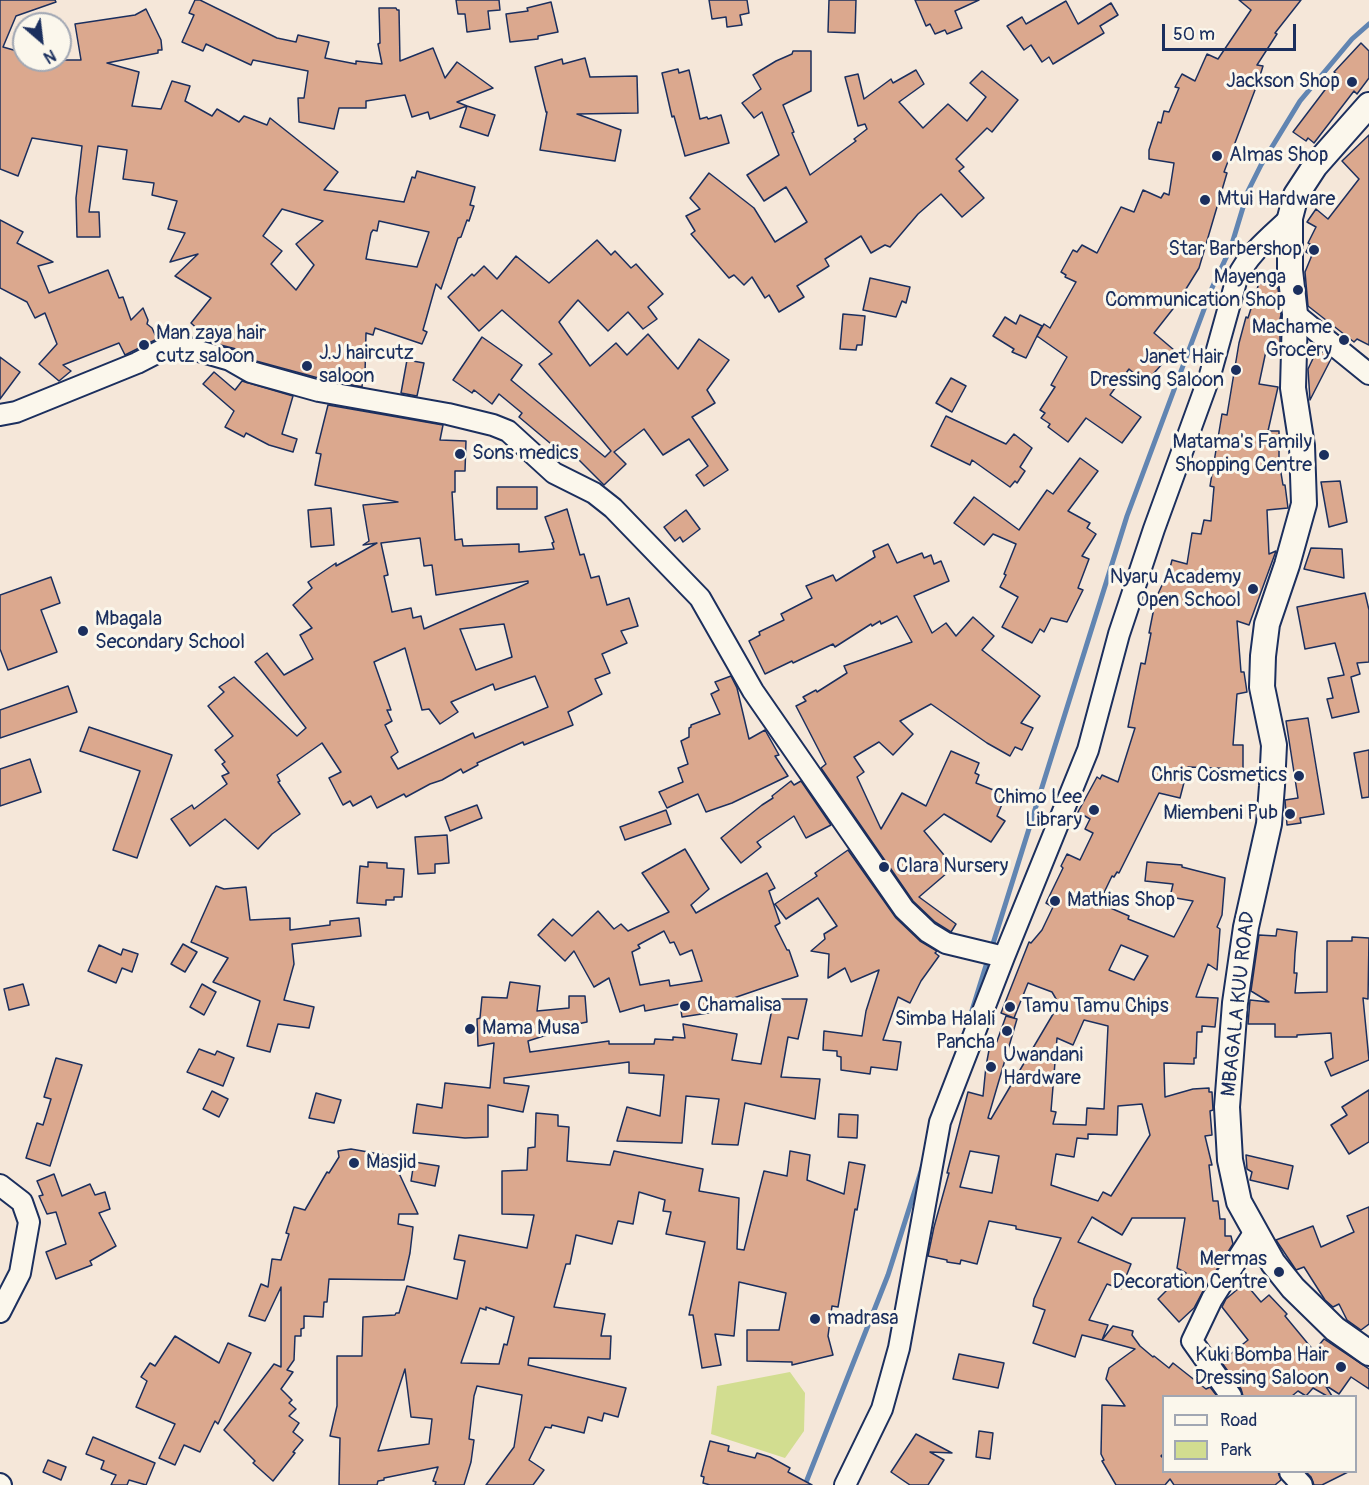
<!DOCTYPE html>
<style>
body{margin:0}
#map{position:relative;width:1369px;height:1485px;overflow:hidden;background:#f5e7d9;font-family:Pangolin,sans-serif}
canvas{display:block}
.legend{position:absolute;left:1162px;top:1395px;width:195px;height:78px;box-sizing:border-box;background:#fbf7ec;border:2px solid #a1a7b3;margin:0;padding:8px 10px;list-style:none;font-size:18px;color:#1b2f5e}
.legend li{display:flex;align-items:center;gap:12px;height:30px}
.legend b{width:30px;border:2px solid #a1a7b3}
.north{position:absolute;left:12px;top:12px;width:60px;height:60px;box-sizing:border-box;background:#fbf7ec;border:2px solid #a1a7b3;border-radius:50%;rotate:152deg;font-size:16px;font-weight:700;line-height:24px;text-align:center;color:#1b2f5e}
.north::after{content:'';display:block;margin:auto;width:21px;height:27px;background:#1b2f5e;clip-path:polygon(50% 0,100% 100%,50% 72%,0 100%)}
.scale{position:absolute;left:1162px;top:24px;width:134px;height:27px;box-sizing:border-box;border:3px solid #1b2f5e;border-top:0;padding-left:8px;font-size:18px;line-height:21px;white-space:nowrap;color:#1b2f5e;-webkit-text-stroke:4px #fbf7ec;paint-order:stroke}
</style>
<div id="map">
<canvas width="1369" height="1485"></canvas>
<ul class="legend">
<li><b style="height:8px;background:#fbf7ec"></b>Road</li>
<li><b style="height:16px;background:#d2dd90"></b>Park</li>
</ul>
<div class="north">N</div>
<div class="scale">50 m</div>
</div>
<script>
const g = document.querySelector('canvas').getContext('2d');
g.lineJoin = 'round';
function fillPath(path, color) {
  g.fillStyle = color;
  g.fill(path, 'evenodd');
}
function stroke(path, color, width, dash) {
  g.strokeStyle = color;
  g.lineWidth = width;
  g.lineCap = dash ? 'butt' : 'round';
  g.setLineDash(dash || []);
  g.stroke(path);
}
function drawText(font, color, halo, rows, align = 'center') {
  g.font = font + ' Pangolin,sans-serif';
  g.lineWidth = 6;
  g.setLineDash([]);
  g.textBaseline = 'middle';
  g.strokeStyle = halo;
  g.fillStyle = color;
  for (const [text, x, y, turn = 0] of rows) {
    g.save();
    g.translate(x, y);
    g.rotate((+turn || 0) * Math.PI / 180);
    g.textAlign = isNaN(turn) ? turn : align;
    if (halo) g.strokeText(text, 0, 0);
    g.fillText(text, 0, 0);
    g.restore();
  }
}
fillPath(new Path2D(`
 M790 1372 805 1393 804 1431 785 1458 711 1434 717 1386Z`), '#d2dd90');
stroke(new Path2D(`
 M991 950 1127 516 1212 288 1231 247 1248 191 1261 165 1300 101 1352 39 1369 24
 M965 1033 988 959
 M805 1485 888 1275 923 1165`), '#6185b2', 5);
const building = new Path2D(`
 M0 0H55L56 2 16 16 3 47 24 53V60H81L75 24 135 15 146 9 161 40 162 50H158V53L107 63 139 72 132 106 161 109 172 81 190 86 185 101 212 116 217 109 239 122 244 116 267 125 270 118 338 172 324 190 404 202 412 177 415 178 417 171 475 187 470 205 474 206 469 221 467 220 461 237 458 238 441 289 436 284 423 330 427 332 422 344 375 328 373 335 366 333 365 374H363L362 387 322 379 256 361 236 349 213 343 191 323 211 298 175 276 198 254 170 262 185 233 168 229 177 201 152 195 154 183 123 179 127 150 98 146 89 212H99L100 237H77L76 198 82 146 32 138 18 176 0 169ZM282 209 323 221 296 244 314 265 296 290 271 264 282 251 263 236ZM379 221 429 232 417 267 366 259 371 233 373 230 377 231Z
 M195 0H200L277 38 296 42 298 35 329 42 325 58 356 64V61L382 64 378 44 380 43 379 8H396L397 10H399L400 61 433 48 445 78 457 62 493 88 457 102 467 106 430 119 428 112 412 117 405 95 366 101V108H339L334 129 299 122 298 98H304L308 71 253 60 251 65 206 44 203 51 182 42 194 15 189 13Z
 M456 0H499L500 10 488 11 490 29 467 32 465 14H458Z
 M709 0H747L749 13 740 15 742 25 727 27 726 17 712 19Z
 M829 0H856L855 33 828 32Z
 M915 0H979L955 11 962 28 947 34 945 30 935 34 930 24 926 26Z
 M1239 0H1301L1275 33 1277 34 1257 65 1263 66 1258 82 1224 172 1227 173 1199 268 1176 305 1154 333 1174 350 1172 353 1145 383 1129 369 1110 395 1141 417 1122 443 1086 418 1068 442 1048 427 1050 424 1041 418 1045 413 1040 410 1055 387 1051 385 1067 357 1037 336 1044 324 1050 328 1076 282 1065 277 1066 275 1061 272 1073 250 1077 252 1082 245 1097 253 1121 207 1134 212 1143 190 1161 198 1164 193 1169 195 1174 163 1149 159V150L1158 122 1161 123 1164 111 1169 112 1179 88 1175 87 1182 74 1195 81 1207 54 1218 59 1251 10Z
 M1066 1 1078 24 1111 3 1118 15 1100 26 1104 33 1053 64 1049 57 1042 62 1031 45 1024 50 1007 26 1022 17 1026 24Z
 M551 2 558 32 538 36V39L510 42 506 14 528 11 527 8Z
 M1361 43 1369 51V78L1357 94 1354 91 1314 143 1308 138 1306 141 1293 132 1337 74 1334 72Z
 M793 51H811V91L783 105 794 132 792 133 810 175 856 141 854 139 867 129 865 124 858 126 845 77 858 74 864 99 891 79 893 83 916 70 924 84 899 102 923 128 948 104 967 121 986 97 970 83 982 71 1018 100 992 132 987 128 956 159 964 167 959 171 984 198 962 217 941 194 918 214 890 247 885 245 871 253 861 236 825 259 829 266 797 286 804 297 779 312 769 295 765 298 752 277 744 285 734 275 729 278 691 234 695 231 686 216 700 209 690 198 709 173 754 208 775 242 807 222 786 187 764 201 747 175 779 155 762 112 754 118 742 103 761 89 753 75 776 61 792 54Z
 M585 58 590 77 637 76 638 113 577 114 621 130 615 161 540 150 547 112H546L535 67 562 59 563 64Z
 M678 69 679 73 689 70 700 119 707 117 708 119 721 115 729 143 685 156 674 116 672 117 662 73Z
 M467 106 495 115 488 136 460 127Z
 M1369 135V345L1357 339 1354 342 1308 306 1305 272 1312 255 1306 252 1310 244 1308 243 1316 227 1307 222 1316 209 1328 219 1359 179 1342 161Z
 M0 220 23 232 17 243 53 262 38 266 49 293 108 270 119 298 123 297 131 320 143 308 148 320 147 324 152 328 157 339 125 355 119 343 63 365 71 371 59 381 39 364 57 344 45 313 35 318 27 302 0 288Z
 M597 240 611 255 615 251 631 268 636 264 663 294 648 307 657 319 643 329 628 312 608 331 578 300 559 322 590 366 616 343 627 355 648 334 678 369 699 339 729 360 707 390 715 403 692 417 728 470 704 486 696 475 708 466 689 439 663 455 644 429 614 452 626 464 604 485 573 454 569 459 519 417 522 413 499 394 492 404 474 390 472 393 453 380 482 337 522 365 511 380 605 457 611 451 539 364 552 354 502 310 479 331 448 297 472 274 474 276 484 266 497 279 516 256 549 283Z
 M870 278 910 287 906 303 902 301 896 317 863 310Z
 M1259 283 1278 288 1281 315 1277 331 1280 332V348L1270 345 1269 351H1266L1259 384 1278 387 1268 431H1279V461L1283 485H1285L1288 508 1267 510 1269 554 1276 551 1249 625 1237 621 1241 672H1244L1247 692 1237 694 1233 745H1243V769L1188 767 1180 798 1159 793 1119 873 1117 872 1114 877 1112 876 1099 903 1129 916 1128 919 1174 937 1193 901 1170 897 1173 884 1145 881 1147 862 1182 865V867L1225 878 1222 915 1217 927 1220 929 1217 970 1208 964 1196 997 1218 998 1215 1027 1202 1026V1032H1197L1196 1058H1194V1064L1164 1063 1165 1097 1193 1089 1209 1088V1092H1212L1213 1110 1210 1111 1212 1135 1205 1136 1212 1165H1209L1213 1201H1218L1220 1219H1225V1236H1231L1233 1244 1202 1293 1194 1308 1179 1322 1158 1299 1175 1282 1180 1284 1186 1273 1177 1268 1185 1218H1132L1122 1235 1092 1217 1078 1242 1131 1264 1121 1289 1107 1284 1089 1320 1108 1325 1102 1340 1082 1335 1075 1357 1033 1343 1045 1310 1033 1306 1034 1299 1061 1238 1016 1229V1226L989 1221 977 1264 961 1260 960 1264 947 1262V1260L928 1256 934 1227 949 1173H947L968 1092 983 1096 986 1066 990 1045 996 1044 1006 1016 1017 1019 988 1118 991 1119 1059 1004 1052 992 1028 983 1014 1018 1001 1013 1029 942 1031 943 1042 930 1053 907 1046 903 1063 868 1061 866 1067 854 1080 860 1093 833 1085 829 1090 819 1078 812 1097 777 1100 779 1102 775 1118 782 1135 728 1128 727 1141 663 1145 664 1151 633H1149L1156 598 1164 581 1167 580 1172 560 1187 564 1192 533 1201 534 1204 520 1211 521 1214 487 1210 486 1222 414 1227 415 1239 343 1246 317 1248 318ZM1121 945 1148 956 1134 980 1109 970ZM1084 1020 1108 1026 1104 1109 1087 1108 1086 1125 1053 1124 1056 1112 1051 1111 1057 1038 1073 1045ZM1142 1104 1150 1135 1111 1196 1103 1192 1098 1201 1051 1185 1056 1154 1074 1157 1077 1138 1088 1139V1134L1117 1135 1118 1106ZM970 1151 999 1156 992 1193 960 1187Z
 M843 314 865 316 862 345H857L856 350 840 349Z
 M1020 315 1042 326 1026 358 1012 352 1014 349 993 336 1005 317 1016 324Z
 M1318 348 1331 359 1310 400 1308 369Z
 M0 357 20 372 0 399Z
 M407 360 424 363 417 396 401 393Z
 M214 372 235 390 242 381 293 396 282 434 297 439 293 452 269 445 246 433 244 437 225 427 234 411 203 384Z
 M951 378 966 386 952 412 936 403Z
 M328 405 443 425 440 440 466 441 465 471H455V492H452L455 540 462 539 463 546 519 544V552L554 549 552 543 554 542 545 517 567 509 580 555 584 554 591 578 599 576 607 605 629 598 638 626 621 631 627 643 602 654 610 673 595 679 602 694 568 712 573 725 524 745 523 742 477 763 478 765 463 773 461 769 442 780 430 784 406 797 404 794 377 808 371 796 353 806 350 801 343 805 329 778 341 772 322 743 277 775 280 781 278 782 300 814 272 834 258 849 225 819 190 846 171 819 192 805 194 809 227 784 222 776 229 773 222 764 225 762 215 750 233 736 208 706 224 692 219 687 234 677 297 736 306 728 255 662 267 653 284 675 313 659 300 635 312 628 293 605 312 588 308 582 336 563V566L377 543 363 545 369 541 363 505 398 502 315 485 321 454 316 453ZM420 538 424 566 432 565 436 595 528 581V583L424 629 421 616 413 618 411 608 392 612 384 576 388 575 381 543ZM504 624 512 657 476 670 460 629ZM405 648 422 710 429 709 440 724 458 712 451 702 493 684 495 690 535 676 548 707 475 738 473 733 398 769 391 757 398 752 385 725 392 721 387 710H391L374 662Z
 M946 416 1006 444 1014 434 1032 448 1020 467 1025 471 1017 483 1015 481 1010 487 972 460 970 465 931 446Z
 M1080 458 1098 471 1068 511 1090 523 1087 528 1096 534 1082 556 1089 559 1078 588 1083 590 1067 622 1051 618 1044 632 1040 629 1032 643 1002 627 1018 597 1000 587 1006 575 1004 574 1016 544 993 534 984 545 954 523 974 497 1019 530 1047 490 1053 494Z
 M1340 481 1347 522 1329 527 1321 482Z
 M497 487H537V509H497Z
 M331 508 334 545 311 547 308 510Z
 M686 510 700 529 683 542 680 537 675 541 664 527Z
 M888 544 897 563 922 553 924 558 931 555 934 564 941 561 949 581 914 596 932 633 946 623 956 636 973 617 994 636 982 650 1040 696 1021 723 1033 728 1022 750 1015 747 1010 756 987 743 931 704 900 721 913 734 893 755 879 742 854 757 864 772 857 777 881 829 902 793 926 806 951 751 979 763 975 773 979 775 976 783 1006 795 997 816 1005 821 991 842 944 814 924 831 954 867 919 897 956 924 951 932 935 922 913 901 821 768 826 764 796 706 806 701 803 697 816 690 817 692 847 673 844 666 912 642 897 616 881 624 880 621 872 626 871 624 835 647 833 644 793 663 792 661 765 674 749 641 760 635 759 632 784 620 781 614 812 598 806 586 833 575 836 581 875 557 873 551Z
 M1311 548 1342 549 1344 578 1304 569Z
 M51 577 60 603 41 610 57 652 8 670 0 649V595Z
 M1365 593 1369 610V662L1357 663 1360 674 1351 677 1359 712 1332 718 1327 699 1333 698 1328 678 1344 675 1335 643 1305 649 1297 607Z
 M731 676 737 688 749 739 765 730 779 755 775 756 788 776 732 803 706 812 698 794 667 808 659 792 683 782 678 768 688 764 681 741 689 737V728L691 727V725L720 714 711 694 719 690 715 682Z
 M68 686 77 712 0 738V710Z
 M1308 718 1324 814 1300 818 1301 823 1287 825 1285 800 1298 798 1286 721Z
 M89 727 172 755 137 858 113 850 140 771 80 751Z
 M1369 750V797L1362 798 1354 753Z
 M30 759 41 792 0 806V769Z
 M791 781 794 785 801 781 831 825 806 838 794 816 757 842 761 847 741 863 721 838 762 805 773 798 772 796Z
 M477 805 482 818 450 831 445 817Z
 M666 810 671 824 625 840 620 827Z
 M447 835 449 863 435 864V873L418 874 415 837Z
 M685 849 709 889 691 905 696 913 767 873 775 888 769 891 780 923 775 926 787 950H789L798 976 719 1003 721 1011 682 1017 680 1004 645 1011 644 1005 620 1012 609 978 594 987 574 951 565 961 538 935 553 919 572 936 598 911 614 929 621 924 628 931 669 912 642 873ZM664 931 670 943 674 942 680 955 692 950 702 981 670 986 669 980 640 985 632 952 640 948 638 945Z
 M848 850 896 918 920 941 937 951 935 953 939 956 921 981 910 1003 898 997 883 1040 901 1042 897 1070 871 1067 870 1074 841 1070V1057L837 1056V1051L823 1050 824 1031 862 1036 866 1011 879 970 851 982 845 968 828 978 829 954 811 951 825 939 824 934 837 926 818 898 786 919 775 904 817 876 815 873Z
 M368 862 387 863V868L404 869 402 897H394V900H386V905L357 903 360 866 368 867Z
 M216 886 224 889 246 887 250 920 290 918V930L330 925V921L359 918 361 936 292 944 294 964 284 1000 314 1007 309 1028 278 1024 270 1052 247 1046 260 1001 213 982 228 958 191 942Z
 M1277 929 1297 932 1295 953 1294 973H1297L1295 993 1327 992V941H1352V937L1369 938 1368 999 1363 998 1369 1060 1331 1076 1325 1062 1333 1058 1331 1033 1297 1035V1037H1275V1024H1248L1250 1000 1269 1002 1251 991 1259 935 1276 936Z
 M183 944 197 952 185 972 171 964Z
 M99 945 121 955 123 949 138 954 132 972 122 968 116 983 88 971Z
 M510 982 540 986 537 1011 569 1008V996H585L587 1022 549 1030 550 1034 528 1041 530 1052 609 1041V1044H654L655 1039 673 1040V1037L685 1038 683 1024 737 1034 732 1060 761 1064 774 999H807L798 1039 788 1037 781 1077 820 1079 815 1119 745 1103 738 1145 712 1144 719 1099 686 1096 682 1143 617 1141 627 1107 660 1116 664 1075 629 1073V1062L504 1078V1083L529 1086 523 1112 488 1105V1137L465 1138 413 1133 417 1104 442 1108 445 1083 490 1088 494 1043 478 1046 477 1019 480 1018 482 997 507 998Z
 M23 984 29 1005 9 1010 4 989Z
 M202 984 216 992 204 1015 190 1007Z
 M199 1049 215 1055 217 1051 234 1058 223 1086 187 1072Z
 M56 1058 82 1065 50 1166 26 1158 37 1123 43 1125 51 1099 44 1097Z
 M1369 1090V1142L1349 1154 1331 1125 1347 1115 1342 1107Z
 M212 1091 228 1099 219 1117 203 1109Z
 M316 1093 341 1100 334 1123 309 1118Z
 M536 1113 558 1115V1126L569 1127 567 1161 610 1165 614 1151 703 1169 699 1191 739 1198 737 1249 744 1250 764 1171 787 1176 790 1151 810 1155 807 1180 844 1194 849 1162 865 1165 857 1210 855 1209 838 1307 832 1306 828 1336 833 1355 792 1365V1362L747 1361V1330H779L786 1293 739 1282 734 1336 715 1334 721 1365 702 1368 693 1315H689L705 1242 666 1234 671 1212 663 1211 665 1200 639 1192 633 1224 618 1221 612 1244 576 1235 570 1264H566L554 1307 605 1314 601 1336H611L610 1359 529 1358 528 1365 626 1388 618 1417 604 1413 602 1421 588 1417 584 1433 552 1425 551 1428 545 1427 529 1460 544 1470 533 1485H486L514 1447 522 1395 477 1386 474 1396 469 1439 474 1440 471 1462 464 1485H435L436 1482 433 1481 438 1467 384 1478V1480L378 1481 377 1485H339L340 1438 330 1436 337 1406V1356H362L363 1317 395 1315 396 1313H399L407 1286 457 1299 465 1261 454 1259 459 1235 527 1248 534 1215 502 1214V1171L527 1170 528 1148 535 1147ZM486 1307 514 1317 507 1345 504 1344 499 1364 461 1363 480 1308 486 1310ZM405 1369 411 1417 432 1419 429 1444 378 1451Z
 M839 1114 858 1115 857 1138 838 1137Z
 M351 1149 391 1156 418 1214H399L398 1224 413 1227 410 1253 404 1280 329 1279 327 1302H324L323 1317 304 1316V1328L301 1329V1336H295L294 1360 287 1370 293 1372 281 1389 292 1400 289 1403 296 1409 289 1416 299 1423 293 1432 303 1440 293 1452 295 1453 273 1481 253 1463 255 1461 224 1430 274 1364 281 1367V1287L265 1321 249 1316 261 1284 268 1287 272 1259 281 1260 289 1234 286 1233 294 1207 305 1210 327 1172 329 1173 339 1157 338 1151Z
 M1246 1155 1293 1166 1288 1189 1250 1180 1252 1172 1247 1169Z
 M414 1162 439 1166 435 1186 411 1181Z
 M54 1174 62 1196 90 1184 95 1195 105 1192 110 1209 99 1213 116 1246 90 1261 92 1265 56 1279 46 1252 66 1244 56 1212 47 1214 39 1196 43 1195 37 1181Z
 M1369 1207V1324L1361 1330 1347 1320 1339 1304 1333 1307 1325 1300 1304 1267 1296 1270 1276 1240 1313 1226 1321 1247 1354 1232 1347 1216Z
 M1245 1283 1261 1302 1269 1295 1287 1314 1285 1316 1314 1351 1324 1339 1369 1369V1389L1351 1377 1339 1394 1325 1385 1332 1396H1327L1313 1388 1306 1396 1298 1391 1292 1396H1243L1241 1389 1222 1363 1228 1359 1227 1357 1248 1340 1222 1307 1226 1299Z
 M1113 1326 1133 1331 1132 1335 1140 1346 1153 1357 1154 1356 1169 1368 1173 1363 1206 1389 1210 1387 1217 1396H1164V1453L1161 1456 1164 1459V1472H1278L1281 1480 1275 1485H1174L1170 1479 1165 1485H1116L1102 1461 1104 1460 1101 1454 1102 1405 1125 1406 1106 1379 1109 1368 1135 1349 1102 1340Z
 M175 1336 219 1363 228 1343 251 1353 218 1424 215 1421 200 1452 184 1445 175 1465 159 1458 175 1424 136 1407 147 1381 141 1377 150 1363 155 1366Z
 M959 1354 1004 1363 998 1388 953 1379Z
 M979 1431 993 1433 990 1459 976 1457Z
 M916 1434 952 1453 930 1452 944 1460 928 1485H910L891 1472Z
 M93 1437 155 1463 146 1485 129 1480 127 1485H111L116 1475 101 1469 104 1461 86 1454Z
 M710 1441 729 1446 728 1451 735 1453 755 1458 757 1453 770 1457 790 1468 788 1472 812 1485H710L703 1483 704 1477 701 1476Z
 M48 1460 66 1467 61 1480 43 1472Z
 M1306 1472H1348L1322 1485H1314L1311 1477Z`);
fillPath(building, '#dba88e');
stroke(building, '#1b2f5e', 1.5);
const minor = new Path2D(`
 M1295 314 1369 374
 M0 415 16 412 137 363 170 346 185 347 230 360 251 372 319 391 448 414 493 425 508 431 554 473 594 493 613 508 700 598 753 691 904 909 928 932 946 943 1004 957
 M0 1185 22 1202 29 1222 20 1273 0 1312
 M1231 1396 1192 1341 1212 1299 1256 1230
 M1290 1472 1302 1485
 M0 1484 1 1485
 M845 1485 882 1409 899 1348 940 1122 1004 957 1088 750 1119 634 1154 529 1210 375 1237 278C1248 254 1271 236 1290 218`);
const tertiary = new Path2D(`
 M1369 105 1315 166 1296 195 1290 218V270L1295 314 1293 388 1302 446 1304 504 1287 565 1267 624 1263 656 1262 687 1274 745 1272 786 1269 824 1246 927 1235 1003 1227 1107 1230 1160 1239 1202 1273 1263 1293 1288 1335 1329 1369 1353`);
stroke(minor, '#1b2f5e', 24);
stroke(tertiary, '#1b2f5e', 28);
stroke(minor, '#fbf7ec', 20);
stroke(tertiary, '#fbf7ec', 24);
for (const [x, y, r, color] of [
 [1352,82,6,"#1b2f5e"],
 [1217,156,6,"#1b2f5e"],
 [1205,200,6,"#1b2f5e"],
 [1314,250,6,"#1b2f5e"],
 [1298,290,6,"#1b2f5e"],
 [1344,340,6,"#1b2f5e"],
 [144,345,6,"#1b2f5e"],
 [307,366,6,"#1b2f5e"],
 [1236,370,6,"#1b2f5e"],
 [460,454,6,"#1b2f5e"],
 [1324,455,6,"#1b2f5e"],
 [1253,589,6,"#1b2f5e"],
 [83,631,6,"#1b2f5e"],
 [1299,776,6,"#1b2f5e"],
 [1094,810,6,"#1b2f5e"],
 [1290,814,6,"#1b2f5e"],
 [884,867,6,"#1b2f5e"],
 [1055,901,6,"#1b2f5e"],
 [685,1006,6,"#1b2f5e"],
 [1010,1007,6,"#1b2f5e"],
 [470,1029,6,"#1b2f5e"],
 [1007,1031,6,"#1b2f5e"],
 [991,1067,6,"#1b2f5e"],
 [354,1163,6,"#1b2f5e"],
 [1279,1272,6,"#1b2f5e"],
 [815,1319,6,"#1b2f5e"],
 [1341,1367,6,"#1b2f5e"]
]) {
  const dot = new Path2D();
  dot.arc(x, y, r, 0, 2 * Math.PI);
  g.fillStyle = color;
  g.fill(dot);
  stroke(dot, '#fbf7ec', 2);
}
drawText('20px', '#1b2f5e', '#fbf7ec', [
 ["Jackson Shop",1340,82,"right"],
 ["Almas Shop",1229,156],
 ["Mtui Hardware",1217,200],
 ["Star Barbershop",1302,250,"right"],
 ["Mayenga",1286,278,"right"],
 ["Communication Shop",1286,301,"right"],
 ["Machame",1332,328,"right"],
 ["Grocery",1332,351,"right"],
 ["Man zaya hair",156,334],
 ["cutz saloon",156,357],
 ["J.J haircutz",319,354],
 ["saloon",319,377],
 ["Janet Hair",1224,358,"right"],
 ["Dressing Saloon",1224,381,"right"],
 ["Matama's Family",1312,443,"right"],
 ["Shopping Centre",1312,466,"right"],
 ["Sons medics",472,454],
 ["Nyaru Academy",1241,578,"right"],
 ["Open School",1241,601,"right"],
 ["Mbagala",95,620],
 ["Secondary School",95,643],
 ["Chris Cosmetics",1287,776,"right"],
 ["Chimo Lee",1082,798,"right"],
 ["Library",1082,821,"right"],
 ["Miembeni Pub",1278,814,"right"],
 ["Clara Nursery",896,867],
 ["Mathias Shop",1067,901],
 ["Chamalisa",697,1006],
 ["Tamu Tamu Chips",1022,1007],
 ["Simba Halali",995,1020,"right"],
 ["Pancha",995,1043,"right"],
 ["Mama Musa",482,1029],
 ["Uwandani",1003,1056],
 ["Hardware",1003,1079],
 ["Masjid",366,1163],
 ["Mermas",1267,1260,"right"],
 ["Decoration Centre",1267,1283,"right"],
 ["madrasa",827,1319],
 ["Kuki Bomba Hair",1329,1356,"right"],
 ["Dressing Saloon",1329,1379,"right"]
], 'left');
drawText('20px', '#1b2f5e', '#fbf7ec', [
 ["MBAGALA KUU ROAD",1239,1004,-84]
]);
</script>
